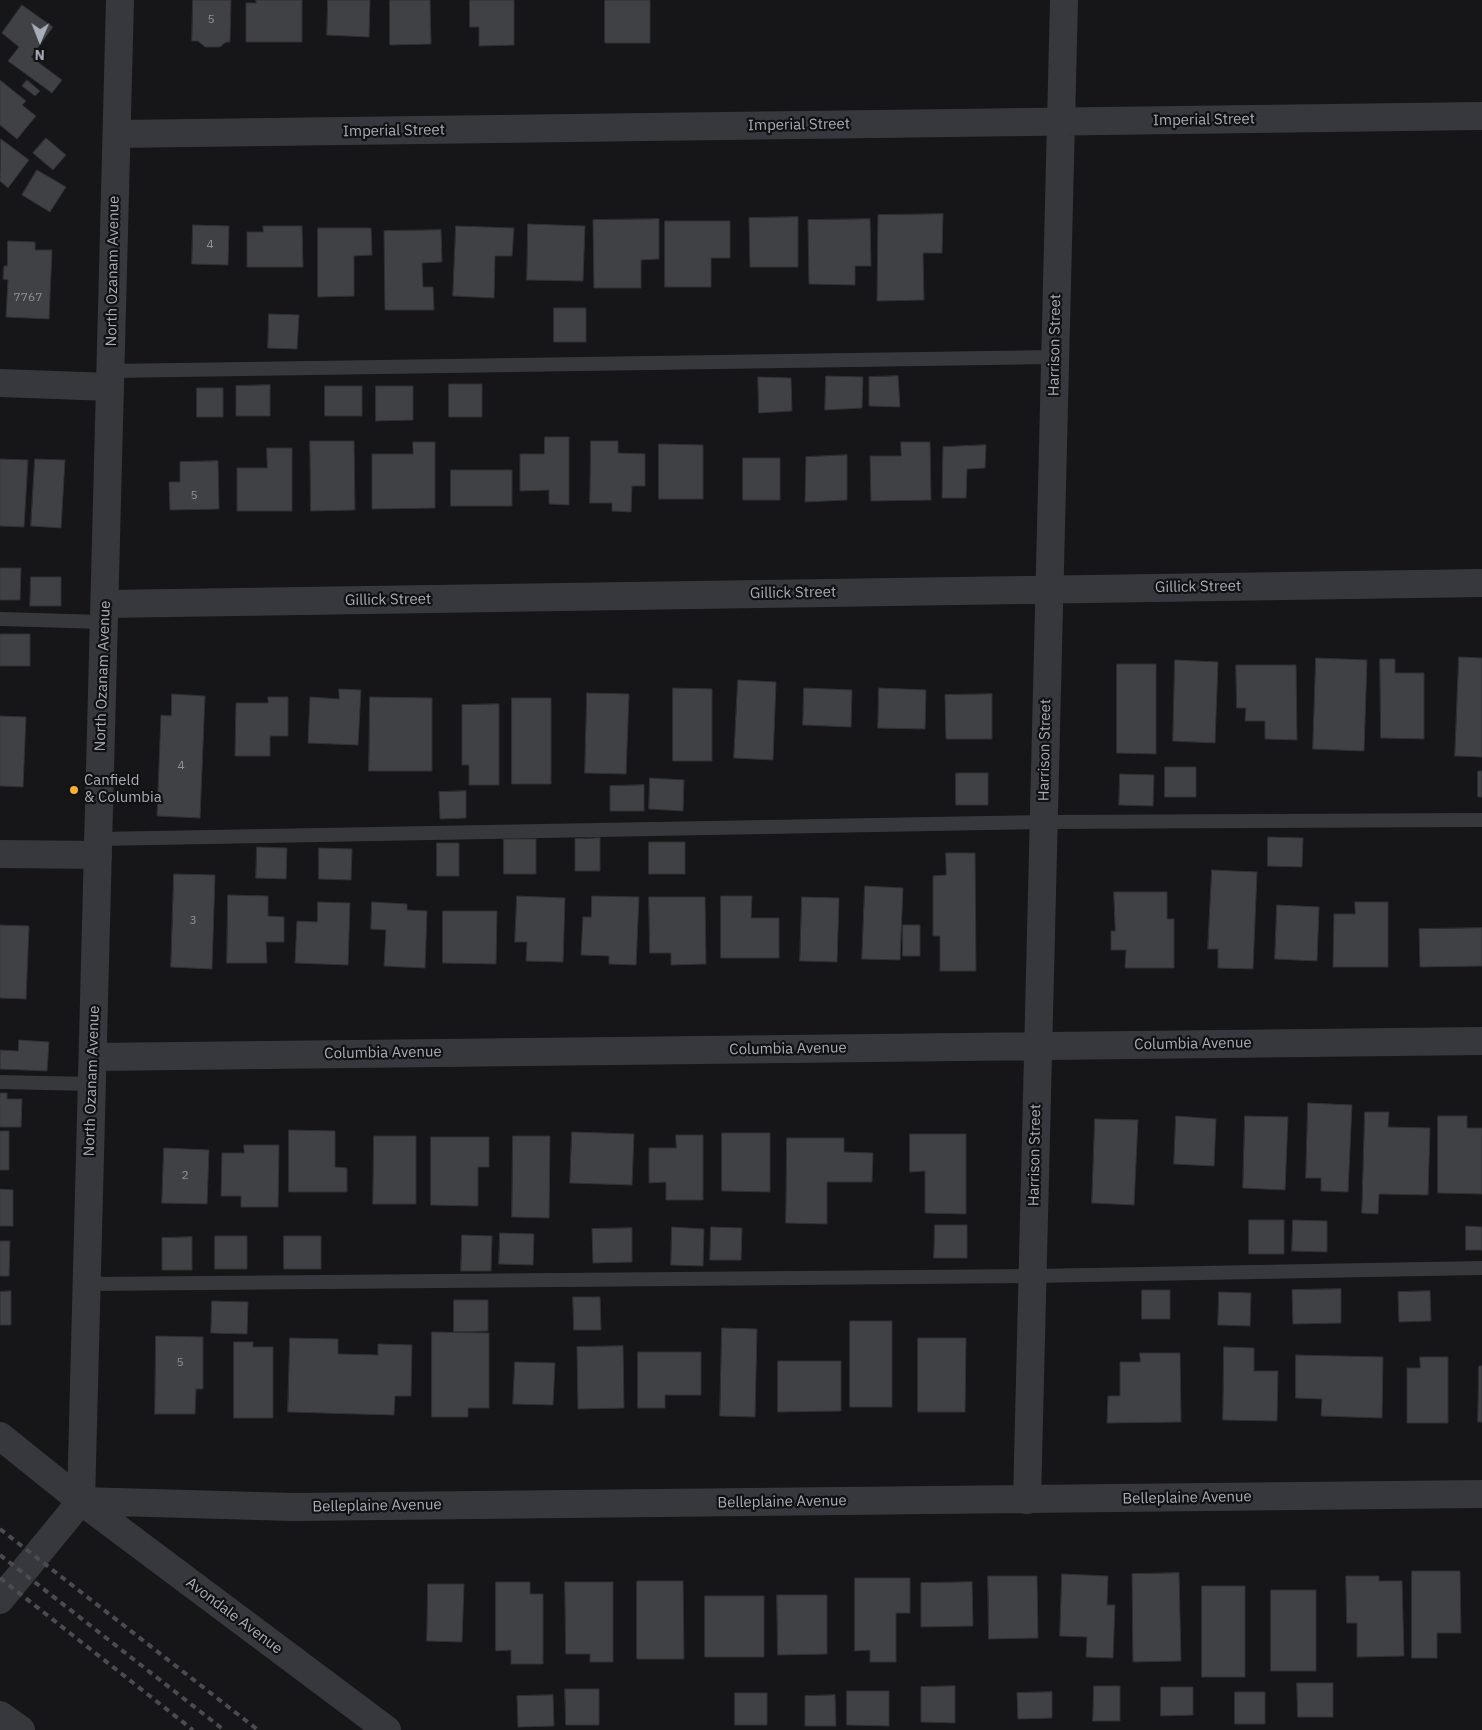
<!DOCTYPE html>
<style>
body{margin:0}
#map{position:relative;width:1482px;height:1730px;overflow:hidden;background:#161618;font-family:"IBM Plex Sans",sans-serif}
canvas{display:block}
.north{position:absolute;left:15px;top:15px;width:50px;height:50px;-webkit-text-stroke:4px #111113;paint-order:stroke;rotate:181deg;font-size:14px;font-weight:700;line-height:20px;text-align:center;color:#a8adb8}
.north::after{content:'';display:block;margin:auto;width:18px;height:22px;background:#a8adb8;clip-path:polygon(50% 0,100% 100%,50% 72%,0 100%)}
</style>
<div id="map">
<canvas width="1482" height="1730"></canvas>
<div class="north">N</div>
</div>
<script>
const g = document.querySelector('canvas').getContext('2d');
g.lineJoin = 'round';
function fillPath(path, color) {
  g.fillStyle = color;
  g.fill(path, 'evenodd');
}
function stroke(path, color, width, dash) {
  g.strokeStyle = color;
  g.lineWidth = width;
  g.lineCap = dash ? 'butt' : 'round';
  g.setLineDash(dash || []);
  g.stroke(path);
}
function drawText(font, color, halo, rows, align = 'center') {
  g.font = font + ' "IBM Plex Sans",sans-serif';
  g.lineWidth = 4.5;
  g.setLineDash([]);
  g.textBaseline = 'middle';
  g.strokeStyle = halo;
  g.fillStyle = color;
  for (const [text, x, y, turn = 0] of rows) {
    g.save();
    g.translate(x, y);
    g.rotate((+turn || 0) * Math.PI / 180);
    g.textAlign = isNaN(turn) ? turn : align;
    if (halo) g.strokeText(text, 0, 0);
    g.fillText(text, 0, 0);
    g.restore();
  }
}
const building = new Path2D(`
 M193 0H231L230 42H226L220 47H205L198 41H192Z
 M256 0H302V42H246V3H256Z
 M328 0H370L369 37 327 35Z
 M390 0H430L431 44 390 45Z
 M470 0H514V45L479 46V27H470Z
 M605 0H650V43H605Z
 M22 5 53 27 31 57 62 80 52 93 8 61 19 47 2 33Z
 M0 80 26 101 22 105 36 116 17 139 0 125Z
 M27 80 40 91 35 96 22 86Z
 M46 138 66 155 53 170 33 153Z
 M1 139 29 160 8 188 0 181Z
 M37 170 66 187 50 212 22 195Z
 M943 214 942 253H923L924 300 877 301 878 215Z
 M798 217V267H750L749 218Z
 M659 219V259L641 260V288H594L593 220Z
 M870 219 871 266H855V285L809 284 808 220Z
 M665 221H730V258H711V287H665Z
 M528 224 585 226 583 281 527 280Z
 M193 225 229 226 228 265 192 264Z
 M263 226H302L303 267H247V232H263Z
 M456 226 514 228 512 256H495L494 298 453 296Z
 M318 228H371L372 255 354 256V296L318 297Z
 M441 230 442 262 422 263 423 287H433L434 310H385L384 231Z
 M8 241 35 242V250H52L49 319 6 317 8 280 3 279 4 266H7Z
 M554 308H586V342H554Z
 M269 314 299 315 297 349 268 348Z
 M826 376 863 377 862 408 825 410Z
 M898 376 900 407 869 406V377Z
 M758 377 791 378 792 411 759 413Z
 M449 384H482V417H449Z
 M270 385V416H236V386Z
 M325 386H362V416H325Z
 M376 386H413V420L376 421Z
 M197 388H223V417H197Z
 M545 437H569V505L549 504V490L520 491V454H544Z
 M310 441H354L355 510 311 511Z
 M591 441H618V453L645 454V486H632L631 512 612 511V503H590Z
 M413 442H435V508L372 509V454H413Z
 M901 442H930L931 500 871 501 870 456H901Z
 M659 444 703 445V499H659Z
 M986 445 985 468 967 469 966 498H942L943 447Z
 M267 448H292V511H237V468H267Z
 M847 455V500L805 502 806 457Z
 M743 458H780V500H743Z
 M0 459 28 460 24 527 0 526Z
 M35 459 65 460 61 528 31 526Z
 M218 461 219 509 170 510 169 482H180V462Z
 M451 470H512V506H451Z
 M0 568H21L20 600H0Z
 M31 577H61V606H30Z
 M0 634H30V666H0Z
 M1459 657 1482 658V757L1455 756Z
 M1316 658 1367 660 1364 751 1313 749Z
 M1380 659H1395V673H1424V739L1381 738Z
 M1175 660 1218 662 1215 743 1173 741Z
 M1117 664H1156V754L1117 753Z
 M1236 665H1296L1297 740 1265 739V721H1245L1246 708H1237Z
 M738 680 776 682 773 760 734 758Z
 M673 688 712 689V761H673Z
 M804 688 852 690 851 727 803 725Z
 M879 688 926 690 925 729 878 728Z
 M339 689 361 690 358 745 308 743 310 697 339 699Z
 M587 693 629 694 626 774 585 773Z
 M172 694 205 696 200 818 157 816 161 715 171 716Z
 M992 694V739H946L945 695Z
 M268 697H288V736H270V756H235L236 703H268Z
 M370 697 432 698V771H369Z
 M512 698H551V784H512Z
 M499 704V785H469V765H462V705Z
 M0 716 26 717 23 787 0 786Z
 M1165 767H1196V797H1165Z
 M1478 771H1482V797H1478Z
 M956 773H988V805H956Z
 M1120 774 1154 775 1153 806 1119 805Z
 M650 778 684 780 683 811 649 809Z
 M644 785V811H610V786Z
 M466 791V818L440 819 439 792Z
 M1268 837 1303 838 1302 867 1268 866Z
 M600 838V871H575V839Z
 M504 839H536V874H504Z
 M649 842H685V874H649Z
 M437 843H459V876H437Z
 M257 847 287 848 286 879 256 878Z
 M319 848 352 849 351 880 319 879Z
 M946 853H975L976 971H940V936H933V876L946 875Z
 M1212 870 1257 872 1253 969 1218 968V949H1208Z
 M174 874 215 875 212 969 171 967Z
 M865 886 903 888 900 960 862 959Z
 M1114 892H1167V919H1174V968H1125L1126 950H1111V931H1115Z
 M228 895 268 896V916L284 917V942H266L267 963H227Z
 M517 896 565 898 563 962 526 961 527 942H515Z
 M592 896 639 897 636 965 609 964V956L581 955 583 917H591Z
 M721 896H752L751 918H779V958H721Z
 M649 897H705L706 964 671 965V953H650Z
 M802 897 839 898 837 962 800 961Z
 M318 902 350 903 348 965 295 963 297 921 317 922Z
 M372 902 407 904V910L427 911 425 968 384 966 386 930 371 929Z
 M1355 902H1388V967H1333L1334 914H1355Z
 M1277 905 1319 907 1317 961 1275 959Z
 M443 911H497L496 964 443 963Z
 M0 925 29 926 26 999 0 998Z
 M903 925H920V956H903Z
 M1482 928V966L1420 967 1419 929Z
 M19 1040 49 1042 47 1071 0 1069V1050L18 1051Z
 M0 1093H7V1099H22L21 1127H0Z
 M1308 1103 1352 1105 1348 1192 1321 1191V1178H1306Z
 M1365 1112H1389L1388 1127 1430 1128 1428 1195 1379 1194 1378 1214 1362 1213Z
 M1176 1116 1216 1119 1214 1166 1174 1164Z
 M1245 1116 1288 1117 1285 1190 1243 1188Z
 M1438 1116H1467V1128H1482V1194L1438 1193Z
 M1095 1119 1138 1120 1134 1205 1092 1203Z
 M289 1130 335 1131V1167L347 1168V1192H289Z
 M0 1131H9V1170H0Z
 M572 1132 634 1134 632 1185 570 1183Z
 M722 1133H770V1192L722 1191Z
 M910 1134H966V1214L925 1213V1171L910 1172Z
 M676 1135H703V1200H666V1182L649 1183V1148H676Z
 M374 1136H416V1204H373Z
 M513 1136H550L549 1218 512 1217Z
 M431 1137H489V1167H478V1206L431 1205Z
 M787 1138H844V1152L873 1153 872 1182H827V1224L786 1223Z
 M244 1145H279L278 1207H241V1196H221L222 1153H244Z
 M164 1148 209 1150 207 1204 162 1203Z
 M0 1189 13 1190V1226H0Z
 M1249 1220H1284V1254H1249Z
 M1293 1220 1327 1221V1252L1292 1251Z
 M935 1225H967V1258H934Z
 M1466 1226 1482 1227V1250H1466Z
 M672 1227 704 1229 703 1266 671 1265Z
 M711 1227 742 1228 741 1260H710Z
 M632 1228V1262L593 1263 592 1229Z
 M500 1233 534 1234 533 1265 499 1264Z
 M462 1235 492 1236 491 1271H461Z
 M215 1236H247V1269H215Z
 M284 1236H321V1269H284Z
 M192 1237V1270H162V1238Z
 M0 1241H10L9 1276H0Z
 M1341 1289V1323L1293 1324 1292 1290Z
 M1142 1290H1170V1319H1142Z
 M11 1291V1325H0V1292Z
 M1430 1291 1431 1321 1399 1322 1398 1292Z
 M1219 1292 1251 1293 1250 1326 1218 1325Z
 M573 1297H600L601 1330H574Z
 M454 1300H488V1331L454 1332Z
 M212 1301 248 1302 247 1334 211 1333Z
 M850 1321H892V1407H850Z
 M722 1328 757 1329 755 1417 720 1416Z
 M432 1332 489 1333V1408H468V1417H432Z
 M156 1336 203 1337V1389H196L195 1414H155Z
 M290 1338 338 1339V1354L378 1355V1344L412 1345 411 1396H395L394 1415 288 1412Z
 M918 1338H966L965 1412H918Z
 M234 1342H253V1347H273V1418H234Z
 M623 1346 624 1408 578 1409 577 1347Z
 M1224 1347 1254 1348V1371H1278L1277 1421 1223 1420Z
 M638 1352H701V1395H665V1408H638Z
 M1140 1353H1180L1181 1422 1107 1423 1108 1396H1120V1362H1140Z
 M1296 1355 1383 1357 1382 1418 1321 1416 1322 1399 1296 1398Z
 M1420 1357H1448V1423H1407V1368H1420Z
 M778 1361H841V1411L778 1412Z
 M515 1362 555 1363 553 1405 513 1404Z
 M1479 1366H1482V1422H1478Z
 M1412 1571H1460L1461 1633H1437V1658H1412Z
 M1179 1573 1181 1661 1133 1662 1132 1574Z
 M1062 1574 1108 1576 1107 1605H1115L1113 1658 1086 1657 1087 1637 1060 1636Z
 M988 1576H1037L1038 1638 989 1639Z
 M1346 1576H1379V1581H1402L1404 1656 1357 1657V1623H1347Z
 M855 1578H910V1613H896V1662H870V1650L855 1651Z
 M637 1581H683L684 1659H637Z
 M496 1582H530V1594H543V1664H511V1650L496 1651Z
 M565 1582H613V1662H590V1654H566Z
 M972 1582 973 1626 921 1627V1583Z
 M428 1584H464L462 1642 427 1641Z
 M1202 1586H1245V1677H1202Z
 M1271 1590H1316V1671H1271Z
 M777 1595H827V1654L778 1655Z
 M705 1596H764V1657H705Z
 M1297 1683H1333V1717H1298Z
 M955 1686V1723L921 1722V1687Z
 M1094 1686H1120V1721H1093Z
 M1161 1687H1193V1715L1161 1716Z
 M565 1689H599V1725H566Z
 M847 1691H889V1726L847 1725Z
 M1052 1692V1718L1018 1719 1017 1693Z
 M1235 1692H1265V1724H1235Z
 M735 1693H767V1725H735Z
 M553 1695 554 1726 518 1727 517 1696Z
 M835 1695 836 1726H805V1696Z`);
fillPath(building, '#404145');
stroke(building, '#303034', 1);
stroke(new Path2D(`
 M110 371 1055 357
 M0 619 104 622
 M98 839 1043 822 1482 820
 M0 1082 92 1084
 M87 1284 1032 1276 1482 1268`), '#37383d', 14);
stroke(new Path2D(`
 M117 134 1482 116
 M0 383 110 387
 M105 604 1482 583
 M0 854 98 855
 M93 1057 1482 1041
 M0 1436 81 1501 387 1730
 M1027 1500 1064 0
 M81 1501 293 1507 1482 1494
 M0 1715 21 1730`), '#37383d', 28);
stroke(new Path2D(`
 M0 1600 81 1501 120 0`), '#37383d', 28);
stroke(new Path2D(`
 M0 1529 258 1730
 M0 1555 224 1730
 M0 1578 193 1730`), '#4a4c52', 4, [6, 5]);
for (const [x, y, r, color] of [
 [74,790,5,"#f2b134"]
]) {
  const dot = new Path2D();
  dot.arc(x, y, r, 0, 2 * Math.PI);
  g.fillStyle = color;
  g.fill(dot);
  stroke(dot, '#111113', 2);
}
drawText('12px', '#8e929b', null, [
 ["5",211,20],
 ["4",210,245],
 ["7767",28,298],
 ["5",194,496],
 ["4",181,766],
 ["3",193,921],
 ["2",185,1176],
 ["5",180,1363]
]);
drawText('15px', '#a8adb8', '#111113', [
 ["Imperial Street",1204,120,-1],
 ["Imperial Street",799,125,-1],
 ["Imperial Street",394,131,-1],
 ["North Ozanam Avenue",113,271,-89],
 ["Harrison Street",1055,345,-89],
 ["Gillick Street",1198,587,-1],
 ["Gillick Street",793,593,-1],
 ["Gillick Street",388,600,-1],
 ["North Ozanam Avenue",103,676,-88],
 ["Harrison Street",1045,750,-89],
 ["Columbia Avenue",1193,1044,-1],
 ["Columbia Avenue",788,1049,-1],
 ["Columbia Avenue",383,1053,-1],
 ["North Ozanam Avenue",92,1081,-88],
 ["Harrison Street",1035,1155,-89],
 ["Belleplaine Avenue",1187,1498,-1],
 ["Belleplaine Avenue",782,1502,-1],
 ["Belleplaine Avenue",377,1506,-1],
 ["Avondale Avenue",234,1616,37]
]);
drawText('15px', '#a8adb8', '#111113', [
 ["Canfield",84,781],
 ["& Columbia",84,798]
], 'left');
</script>
